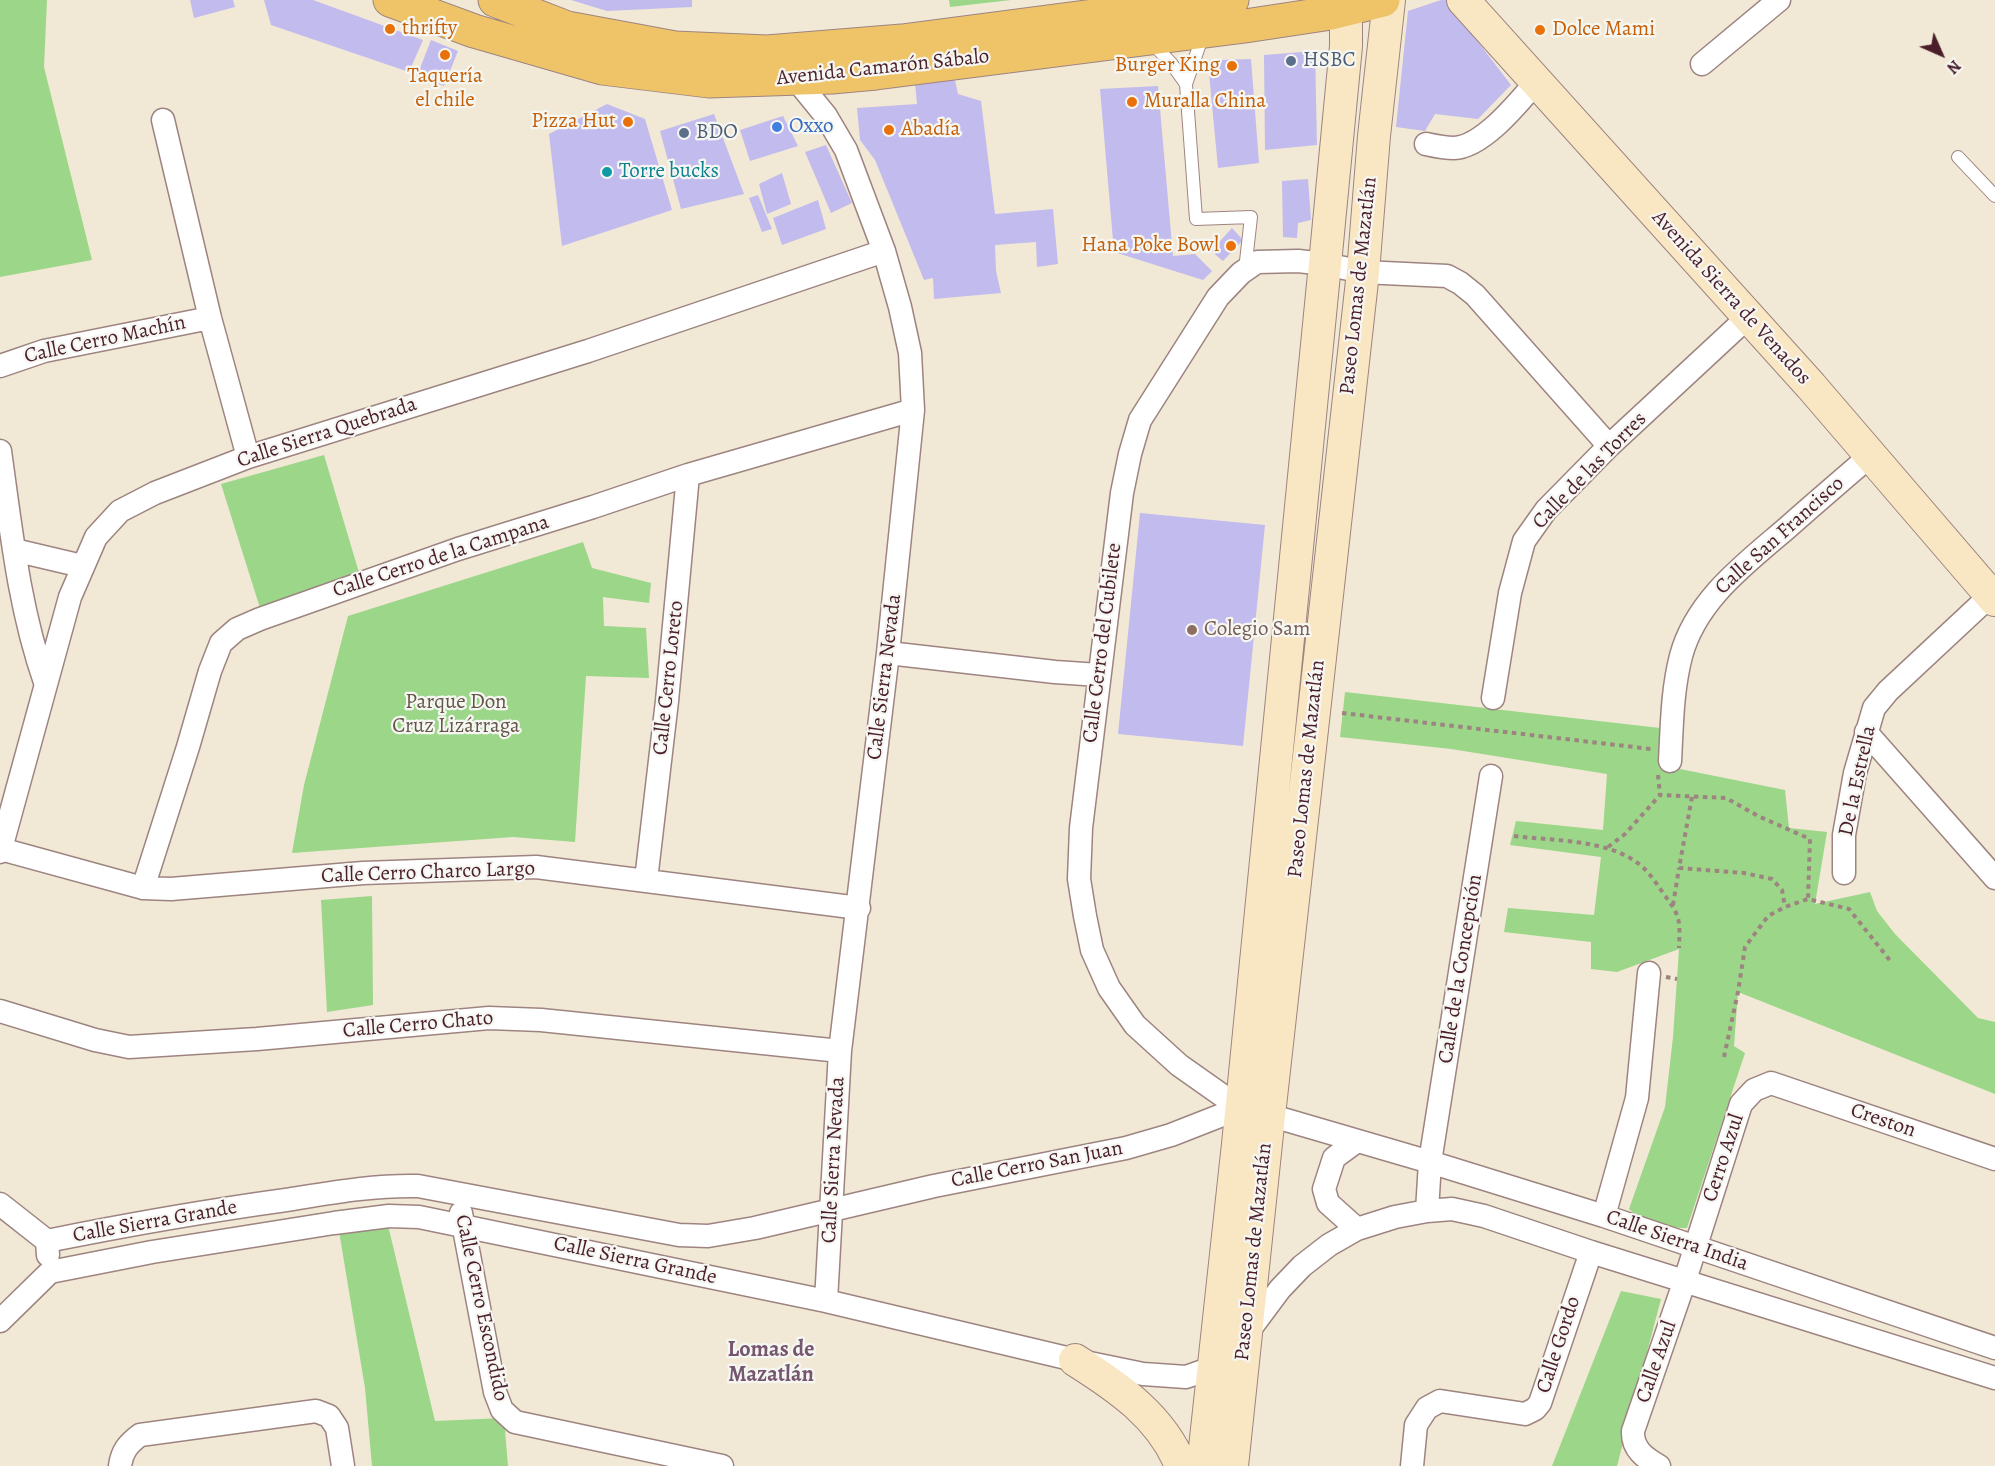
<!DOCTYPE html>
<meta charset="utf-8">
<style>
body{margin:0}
#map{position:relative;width:1995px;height:1466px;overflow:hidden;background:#f1e9d5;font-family:Alegreya,serif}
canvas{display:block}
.north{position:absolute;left:1911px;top:24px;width:60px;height:60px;-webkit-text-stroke:4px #f6f6f2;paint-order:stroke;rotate:135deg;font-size:16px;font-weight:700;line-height:24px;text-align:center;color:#4a1f2b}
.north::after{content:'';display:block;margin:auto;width:21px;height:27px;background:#4a1f2b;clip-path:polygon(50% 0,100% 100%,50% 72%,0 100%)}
</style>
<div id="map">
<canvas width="1995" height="1466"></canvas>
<div class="north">N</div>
</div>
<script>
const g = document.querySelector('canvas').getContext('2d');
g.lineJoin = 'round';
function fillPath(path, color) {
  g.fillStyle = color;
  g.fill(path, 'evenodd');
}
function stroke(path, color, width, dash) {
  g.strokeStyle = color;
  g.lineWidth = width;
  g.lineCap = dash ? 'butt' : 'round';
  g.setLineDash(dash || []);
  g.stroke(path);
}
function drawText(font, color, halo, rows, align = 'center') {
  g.font = font + ' Alegreya,serif';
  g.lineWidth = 4.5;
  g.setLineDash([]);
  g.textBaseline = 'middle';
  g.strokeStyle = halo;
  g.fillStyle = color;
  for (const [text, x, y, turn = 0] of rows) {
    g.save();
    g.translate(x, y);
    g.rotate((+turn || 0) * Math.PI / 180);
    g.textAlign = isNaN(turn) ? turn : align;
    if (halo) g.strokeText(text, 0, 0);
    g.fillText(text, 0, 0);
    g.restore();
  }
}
fillPath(new Path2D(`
 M0 0H47L44 67 92 260 0 277Z
 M949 0H1011L950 7Z
 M324 455 360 576 260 608 221 484Z
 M583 542 592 568 651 583 649 603 603 597 604 626 646 628 649 678 586 676 575 842 513 837 292 853 304 785 348 616Z
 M1345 692 1660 728V765L1785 790 1789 828 1827 832 1815 904 1870 892 1877 911 1895 934 1978 1018 1995 1022V1094L1738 992 1734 1046 1745 1053 1687 1228C1666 1228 1645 1225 1629 1209L1665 1107 1673 1037 1679 949 1617 972 1591 969V942L1504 932 1508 908 1594 915 1601 857 1510 845 1516 821 1603 830 1607 774 1451 749 1340 737Z
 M372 896 373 1005 327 1012 321 900Z
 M386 1217 435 1421 504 1418 508 1466H372L365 1388 338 1225Z
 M1621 1291 1661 1299 1617 1466H1552Z`), '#9bd689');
fillPath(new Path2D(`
 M190 0H233L235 7 194 18Z
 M264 0H313L423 40 409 72 271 25Z
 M571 0H692V7L607 11Z
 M1441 0H1446L1511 85 1478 119 1435 114 1425 131 1396 127 1408 11Z
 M431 40 458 51 444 86 417 76Z
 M1315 51 1317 145 1265 150 1264 55Z
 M1251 59 1259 163 1218 168 1209 73 1220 60Z
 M955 80 958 94 981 101 995 214 1053 209 1058 264 1037 267 1036 242 995 245 996 271 1001 293 934 299 933 278 924 280 875 160 860 140 857 108 917 104 915 83Z
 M1158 86 1173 256 1195 254 1212 271 1203 280 1114 252 1100 89Z
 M607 104 645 119 672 210 562 246 549 134Z
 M714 114 744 194 681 209 660 131Z
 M783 116 798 146 750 161 740 130Z
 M826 145 852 203 831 213 805 152Z
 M782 173 791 204 767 214 759 184Z
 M1308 179 1311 220 1298 223 1297 238 1283 237 1282 181Z
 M758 195 772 229 762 232 749 198Z
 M818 200 826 229 782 245 773 218Z
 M1232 228 1243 240 1223 261 1211 251Z
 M1140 513 1265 525 1243 746 1118 734Z`), '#c2bbed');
const lane = new Path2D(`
 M1203 35 1186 84 1196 219 1251 217 1245 270
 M1152 43 1171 63 1186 84
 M1958 157 1995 196`);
const street = new Path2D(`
 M1702 64 1779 0
 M795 78 826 116 846 150 884 251 900 307 910 353 913 410 888 653 840 1051 826 1301
 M163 120 210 318 248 457
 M1426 144C1435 146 1445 148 1454 148 1483 147 1519 102 1537 81
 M0 366 44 351 210 318
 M1609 446 1475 295 1460 283 1447 276 1363 272 1325 264 1298 261 1257 262 1241 273 1218 297 1140 420 1130 454 1122 493 1081 828 1079 879 1085 916 1092 950 1109 988 1135 1025 1179 1065 1240 1108 1269 1115 1430 1162 1604 1216 1995 1348
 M0 451C11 529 19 608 45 682
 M14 550 82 566
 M888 653 1055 672 1099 675
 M1493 698 1510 593 1524 541 1546 510 1609 446 1748 317
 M1866 732 1995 878
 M1670 761C1672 725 1672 691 1681 656 1696 600 1745 564 1787 528 1814 504 1842 480 1870 456
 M1 849 143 888 171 889 363 873 536 867 859 908
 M0 852 70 597 96 537 120 511 155 493 248 457 588 351 884 251
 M1844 873V835L1855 773 1874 708 1888 691 1991 595
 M646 880 667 701 688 475
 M143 888 188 747 210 671 221 643 237 629 260 619 458 549 593 507 688 475 913 410
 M0 1011 95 1040 129 1047 257 1039 489 1018 541 1020 840 1051
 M1357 1141 1334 1158 1324 1189 1328 1203 1357 1229
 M0 1204 47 1241 48 1255
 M1427 1211 1430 1162 1491 776
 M461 1213 495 1392 502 1410 515 1422 722 1466
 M1604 1216 1637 1098 1649 973
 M47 1241C126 1225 206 1211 286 1200 330 1193 373 1185 418 1186L679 1235 708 1236 755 1228 934 1186 1126 1148 1171 1135 1240 1108
 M50 1272 152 1252 334 1223 389 1216 419 1217 826 1301 1075 1360 1143 1374 1186 1377 1214 1367 1223 1359
 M0 1321 50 1272
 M1245 1336 1280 1289 1302 1266 1329 1245 1357 1229 1395 1217 1427 1211 1452 1209 1484 1216 1591 1252 1995 1378
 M120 1466C122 1451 128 1444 140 1435L316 1411 329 1416 337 1428 343 1466
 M1412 1466 1416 1425 1427 1408 1440 1401 1525 1414 1535 1409 1540 1403 1591 1252
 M1659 1466C1645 1458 1632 1449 1633 1431L1685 1280 1741 1104 1754 1090 1771 1083 1995 1159`);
const secondary = new Path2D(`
 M1463 0 1811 386 1995 600
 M1075 1360C1118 1387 1162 1417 1181 1466
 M1203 1466 1238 1144 1325 264 1346 46V0
 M1232 1466 1269 1115 1363 272 1374 136 1389 0`);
const primary = new Path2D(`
 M390 0 474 31 602 68 709 81 832 77 876 73 1245 26 1331 13 1383 0
 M495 0 567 28 675 48 767 52 902 41 1163 7 1232 0`);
stroke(lane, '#9e8480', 14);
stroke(street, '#9e8480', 25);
stroke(secondary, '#9e8480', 34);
stroke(primary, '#9e8480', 35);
stroke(new Path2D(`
 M1342 713 1651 749
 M1658 775 1660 795 1726 798 1758 816 1810 839 1808 899
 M1692 797 1679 868 1744 873 1772 879 1782 890 1785 907
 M1514 836C1553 841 1607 839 1639 864 1650 873 1656 883 1663 893 1681 917 1680 919 1679 948
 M1608 847 1625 834 1660 795
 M1673 905 1679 868
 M1666 977 1677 979
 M1724 1057 1738 992 1745 947 1768 916 1785 907 1808 899 1849 909 1892 963`), '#9e8480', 4, [4.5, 4.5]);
stroke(lane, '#fff', 12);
stroke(street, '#fff', 22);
stroke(secondary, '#f9e7c3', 32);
stroke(primary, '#efc469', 33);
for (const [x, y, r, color] of [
 [390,29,6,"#e8710a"],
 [1540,30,6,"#e8710a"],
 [445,55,6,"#e8710a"],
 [1291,61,6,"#5c6f8a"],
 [1232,66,6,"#e8710a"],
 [1132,102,6,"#e8710a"],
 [628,122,6,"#e8710a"],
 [777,127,6,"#3f7fe0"],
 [889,130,6,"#e8710a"],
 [684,133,6,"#5c6f8a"],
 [607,172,6,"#0f9aa8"],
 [1231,246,6,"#e8710a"],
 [1192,630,6,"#8d6e63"]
]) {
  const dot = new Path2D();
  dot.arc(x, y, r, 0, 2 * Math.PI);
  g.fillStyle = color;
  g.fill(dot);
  stroke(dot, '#f6f6f2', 2);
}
drawText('21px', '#c56008', '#f6f6f2', [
 ["thrifty",402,29],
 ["Dolce Mami",1552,30],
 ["Burger King",1220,66,"right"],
 ["Taquería",445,77,"center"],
 ["el chile",445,101,"center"],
 ["Muralla China",1144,102],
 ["Pizza Hut",616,122,"right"],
 ["Abadía",901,130],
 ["Hana Poke Bowl",1219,246,"right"]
], 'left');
drawText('21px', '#4e5e75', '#f6f6f2', [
 ["HSBC",1303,61],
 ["BDO",696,133]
], 'left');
drawText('21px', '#4a1f2b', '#f6f6f2', [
 ["Avenida Camarón Sábalo",883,68,-6],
 ["Paseo Lomas de Mazatlán",1359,286,-84],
 ["Avenida Sierra de Venados",1731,298,48],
 ["Calle Cerro Machín",105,340,-12],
 ["Calle Sierra Quebrada",327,433,-18],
 ["Calle de las Torres",1590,471,-46],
 ["Calle San Francisco",1780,536,-42],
 ["Calle Cerro de la Campana",441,557,-18],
 ["Calle Cerro del Cubilete",1103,643,-83],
 ["Calle Sierra Nevada",885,677,-83],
 ["Calle Cerro Loreto",669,678,-84],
 ["Paseo Lomas de Mazatlán",1307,769,-84],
 ["De la Estrella",1858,781,-78],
 ["Calle Cerro Charco Largo",428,873,-2],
 ["Calle de la Concepción",1461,969,-81],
 ["Calle Cerro Chato",418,1025,-5],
 ["Creston",1883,1121,19],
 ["Cerro Azul",1724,1158,-72],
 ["Calle Sierra Nevada",834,1160,-87],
 ["Calle Cerro San Juan",1037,1165,-11],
 ["Calle Sierra Grande",155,1222,-10],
 ["Calle Sierra India",1677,1241,19],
 ["Paseo Lomas de Mazatlán",1254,1252,-84],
 ["Calle Sierra Grande",635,1261,12],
 ["Calle Cerro Escondido",481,1308,78],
 ["Calle Gordo",1559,1345,-72],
 ["Calle Azul",1657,1362,-71]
]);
drawText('21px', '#366cbe', '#f6f6f2', [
 ["Oxxo",789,127]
], 'left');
drawText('21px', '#0d838f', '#f6f6f2', [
 ["Torre bucks",619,172]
], 'left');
drawText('21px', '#785e54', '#f6f6f2', [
 ["Colegio Sam",1204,630]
], 'left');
drawText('21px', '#625647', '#f6f6f2', [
 ["Parque Don",456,703],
 ["Cruz Lizárraga",456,727]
]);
drawText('bold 22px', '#74566f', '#f6f6f2', [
 ["Lomas de",771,1351],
 ["Mazatlán",771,1376]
]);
</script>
